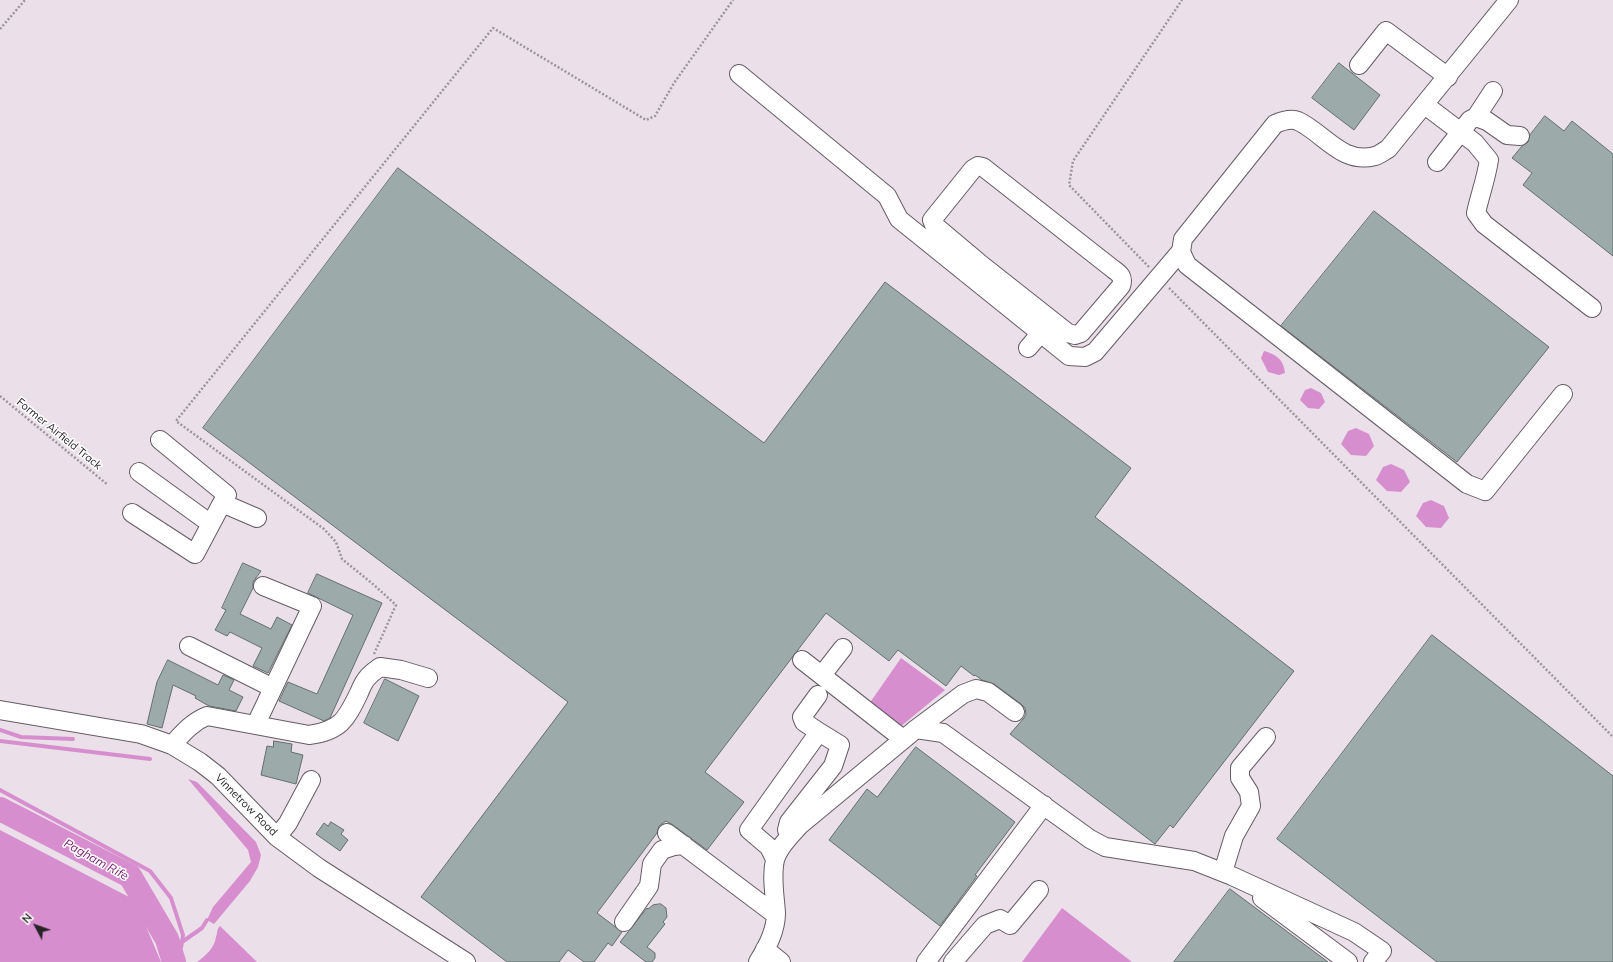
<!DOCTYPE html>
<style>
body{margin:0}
#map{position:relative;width:1613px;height:962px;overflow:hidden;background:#ebe0e9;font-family:Mulish,sans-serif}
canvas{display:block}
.north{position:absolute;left:16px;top:906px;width:40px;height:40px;-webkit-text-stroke:3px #fff;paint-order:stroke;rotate:311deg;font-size:11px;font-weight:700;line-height:16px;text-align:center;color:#272427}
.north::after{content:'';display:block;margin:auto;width:14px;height:18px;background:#272427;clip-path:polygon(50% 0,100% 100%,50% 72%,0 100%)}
</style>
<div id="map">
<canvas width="1613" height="962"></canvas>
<div class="north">N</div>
</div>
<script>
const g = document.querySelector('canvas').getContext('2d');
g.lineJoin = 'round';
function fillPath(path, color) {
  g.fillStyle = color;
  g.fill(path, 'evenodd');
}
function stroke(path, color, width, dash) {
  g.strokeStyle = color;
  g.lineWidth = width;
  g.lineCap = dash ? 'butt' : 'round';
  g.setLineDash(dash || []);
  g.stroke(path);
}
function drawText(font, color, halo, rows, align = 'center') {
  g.font = font + ' Mulish,sans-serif';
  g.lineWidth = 3;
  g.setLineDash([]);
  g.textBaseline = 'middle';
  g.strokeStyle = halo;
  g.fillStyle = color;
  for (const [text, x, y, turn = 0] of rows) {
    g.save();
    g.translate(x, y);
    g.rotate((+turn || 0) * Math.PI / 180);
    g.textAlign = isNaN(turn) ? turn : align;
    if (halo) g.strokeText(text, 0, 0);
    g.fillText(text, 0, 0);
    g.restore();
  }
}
fillPath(new Path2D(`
 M1264 351C1276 354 1284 360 1285 373L1279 375 1268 372 1261 358Z
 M1311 388 1321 393 1325 402 1319 409 1308 408 1300 400 1305 390Z
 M1356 428 1369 434 1374 446 1366 456 1351 455 1341 444 1348 431Z
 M1391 464 1404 470 1410 482 1401 492 1387 491 1376 480 1383 467Z
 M1431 500 1444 506 1449 518 1441 528 1426 527 1416 516 1423 503Z
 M901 658 945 690 900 727 869 704Z
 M188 779 197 782 256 842 261 855 258 867 250 881 214 924 207 920 213 907 251 862 248 850Z
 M0 830 129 897 137 905 161 962H0Z
 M1062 908 1132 962H1022Z
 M220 926 257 962H197C205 956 214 949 216 937 218 932 216 930 220 926Z`), '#d78ecf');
stroke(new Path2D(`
 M0 730 21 737 73 739
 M0 741 150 759
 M0 790 150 871 171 898 183 935 181 948 174 961
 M182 942 202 928 207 920`), '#d78ecf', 4);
stroke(new Path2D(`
 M0 809 130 876 167 939 174 962`), '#d78ecf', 24);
const building = new Path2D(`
 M1339 63 1380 95 1354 130 1312 98Z
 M1545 116 1564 131 1572 121 1613 154V256L1523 185 1532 173 1512 158 1522 146 1528 142 1530 135Z
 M398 168 764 443 885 282 1131 468 1095 517 1294 671 1173 828 1170 825 1155 844 1010 734 1024 718 1026 714 1025 708 1021 704 994 684 982 680 975 675 974 676 961 666 946 686 898 650 889 661 826 613 705 772 744 802 707 850 673 825 666 821 659 826 657 833 597 913 622 932 612 946 608 943 594 962H584L568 950 559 962H507L421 897 568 702 203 428Z
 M1374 211 1549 347 1457 462 1281 326Z
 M243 563 261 571 253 582V588L240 614 271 629 277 617 292 625 268 673 253 666 262 648 230 632 227 636 215 630 226 610 222 608Z
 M317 574 382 603 330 718 324 721 279 701 288 682 317 694 353 615 308 593Z
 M1432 635 1613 776V962H1437L1277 839Z
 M168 660 218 685 223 675 234 680 229 690 243 697 236 711 209 706 195 698 196 696 173 685 162 728 147 724 157 682Z
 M385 679 419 696 398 741 364 723Z
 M274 741 292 744 291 752 303 755 296 784 261 775 267 746 273 747Z
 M916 747 1015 822 975 875 977 876 940 926 829 840 867 789 877 797Z
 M331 822 344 830 341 834 348 840 340 851 316 834 324 823 328 826Z
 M1230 889 1328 962H1174Z
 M661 904 666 908 667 917 663 922 665 924 647 947 655 953V958L652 962H646L620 942 647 908 648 909 653 905Z`);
fillPath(building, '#9caba9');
stroke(building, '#616f6d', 1);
const minor = new Path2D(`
 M1509 0 1388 149C1384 151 1379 155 1375 156 1342 165 1324 133 1298 121 1291 118 1282 121 1275 124L1183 239 1181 252 1187 265 1467 484 1485 491 1563 394
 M1359 65 1386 31 1448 77
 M739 74 887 196 899 219 1069 356 1085 357 1095 352 1181 251
 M1425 105 1475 143 1489 160C1486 179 1480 195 1476 213L1484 224 1592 308
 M1476 117 1493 91
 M1437 162 1470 120 1476 117 1487 121 1507 135 1520 136
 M967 274 978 262 934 225 932 220 973 169 978 166 983 167 1113 269C1120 274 1124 277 1121 286L1081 333 1075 335 1068 333 978 262
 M1028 348 1040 334
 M160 440 227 495 222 503
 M139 472 211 524
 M132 513 195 554 222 503 257 518
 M189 646 273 688
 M802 660 903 739
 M822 675 843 648
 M818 695 802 717 804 722 819 732
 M0 710 141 734 172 745 200 762 218 776 277 837 319 868 466 962
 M256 724 312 606 263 586
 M916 729 943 733 1090 839 1105 847 1194 861 1232 876 1354 932 1382 951 1373 962
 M172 745C183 733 192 722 207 716L309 735C340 731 346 720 359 693 361 688 364 681 368 677 371 673 376 670 380 667L401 670 428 678
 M667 833 776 915
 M277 837 288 823 311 780
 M775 859 769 847 749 830 819 732 840 745 833 766 789 822 787 830
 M1223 872 1234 836 1251 806 1249 792 1240 778V768L1266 737
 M1262 898 1348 962
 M624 922 649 886 652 864 662 850 674 846 684 845
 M765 949 781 962
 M758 962C767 947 776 931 776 913 775 896 771 877 775 860 778 847 791 835 800 825L916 729 963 694 976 689 988 692 1015 712
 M926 962 1044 805
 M953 962 985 925 1000 919 1010 925 1039 890`);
stroke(minor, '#655c64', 20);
stroke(new Path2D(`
 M0 29 25 0
 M1149 267 1069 185 1073 161 1182 0
 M1169 288 1613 737
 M0 396 108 485
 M374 654 396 605 374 585 342 559 336 542 324 529 176 421 493 28 646 120 655 116 674 83 733 0`), '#9c959b', 2.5, [2, 2]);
stroke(minor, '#fff', 18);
drawText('11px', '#272427', '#fff', [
 ["Former Airfield Track",59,434,39],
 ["Vinnetrow Road",246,805,45]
]);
drawText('italic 12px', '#762272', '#fff', [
 ["Pagham Rife",96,860,29]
]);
</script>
